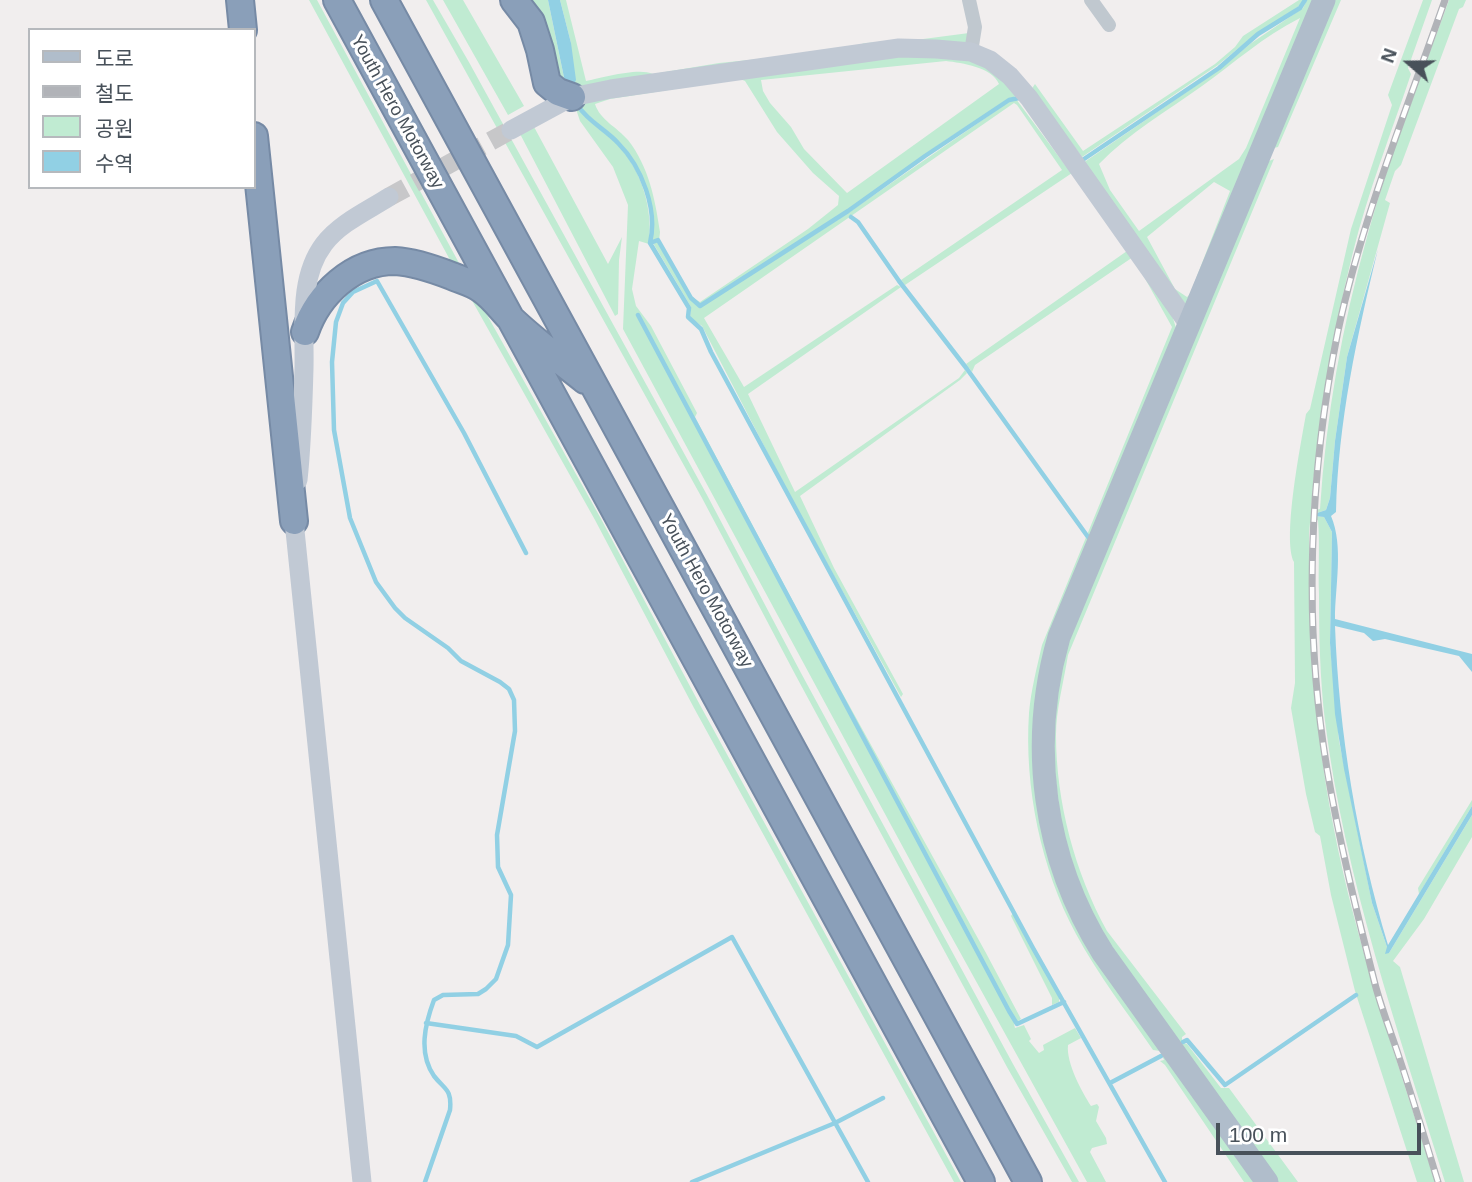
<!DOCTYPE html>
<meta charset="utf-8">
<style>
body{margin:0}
#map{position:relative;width:1472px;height:1182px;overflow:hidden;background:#f1eeee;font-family:Arial,"Noto Sans KR",sans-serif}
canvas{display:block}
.legend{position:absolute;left:28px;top:28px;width:228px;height:161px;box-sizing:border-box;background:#fff;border:2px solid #b6b9bd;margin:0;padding:9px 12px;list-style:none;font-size:21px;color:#48515a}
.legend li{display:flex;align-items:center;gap:14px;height:35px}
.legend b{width:35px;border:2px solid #b6b9bd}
.north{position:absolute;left:1374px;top:28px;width:70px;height:70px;-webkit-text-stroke:5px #fff;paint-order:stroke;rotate:290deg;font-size:19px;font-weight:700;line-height:28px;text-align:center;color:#48515a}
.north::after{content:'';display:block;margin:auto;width:24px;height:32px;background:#48515a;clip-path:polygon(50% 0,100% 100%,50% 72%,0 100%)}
.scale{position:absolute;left:1216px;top:1123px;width:205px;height:32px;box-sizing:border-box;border:4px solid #48515a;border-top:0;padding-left:9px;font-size:21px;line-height:24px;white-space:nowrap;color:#48515a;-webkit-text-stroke:5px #fff;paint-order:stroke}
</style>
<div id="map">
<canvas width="1472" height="1182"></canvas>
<ul class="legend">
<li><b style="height:9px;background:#b0bdcb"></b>도로</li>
<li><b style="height:9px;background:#b1b3b8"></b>철도</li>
<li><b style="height:19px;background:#c0ebd2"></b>공원</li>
<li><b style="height:19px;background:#91d0e4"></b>수역</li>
</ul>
<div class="north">N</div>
<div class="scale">100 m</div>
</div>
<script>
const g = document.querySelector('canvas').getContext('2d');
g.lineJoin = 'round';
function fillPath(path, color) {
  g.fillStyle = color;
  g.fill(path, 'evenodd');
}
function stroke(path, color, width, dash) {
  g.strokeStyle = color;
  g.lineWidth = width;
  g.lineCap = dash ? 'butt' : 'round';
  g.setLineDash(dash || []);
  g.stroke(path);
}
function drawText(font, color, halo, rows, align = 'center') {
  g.font = font + ' Arial,sans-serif';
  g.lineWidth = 6;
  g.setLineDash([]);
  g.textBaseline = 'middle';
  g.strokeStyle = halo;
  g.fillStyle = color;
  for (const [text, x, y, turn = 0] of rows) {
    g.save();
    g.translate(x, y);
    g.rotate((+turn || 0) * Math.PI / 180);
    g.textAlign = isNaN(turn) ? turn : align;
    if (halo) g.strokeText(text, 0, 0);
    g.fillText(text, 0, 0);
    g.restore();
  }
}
fillPath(new Path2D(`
 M309 0H317L466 276 456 271Z
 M426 0H433L470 64 707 495 801 673 1013 1064 1079 1182H1072L1007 1067 796 676 702 498Z
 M443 0H463L524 106 508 115Z
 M521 0H548L566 87 571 43 560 0H566L586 81C602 78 638 67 653 74L719 63 839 51 865 43 908 41 969 33 974 27 967 43 565 90Z
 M1299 0H1304L1298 7 1256 34 1218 65 1082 157 1031 90 1035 84 1083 151 1215 64 1235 47 1243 36Z
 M1307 0H1317L1186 305 1083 163 1220 69 1250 44 1303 8ZM1300 18 1246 148 1239 159 1139 231 1110 190 1099 164C1129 133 1167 111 1202 86 1234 63 1264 36 1300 18ZM1214 182 1230 191 1190 294 1187 297 1175 289 1147 237Z
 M1332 0H1341L1278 147 1270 149Z
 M1423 0H1432L1408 68 1411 74C1391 133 1368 192 1353 252 1332 337 1317 423 1311 511L1320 509C1326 416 1342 326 1367 237 1389 156 1421 78 1449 0H1466L1463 7 1459 9 1401 165 1395 171 1385 200 1390 203 1347 357 1335 441 1330 498 1326 510 1314 514V516L1324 517 1332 532 1330 643 1339 741 1372 903 1389 953 1472 815V837L1424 919 1393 961 1400 967 1464 1182H1445C1398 1030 1345 880 1325 721 1320 679 1319 636 1319 594 1318 570 1320 544 1318 520L1310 523 1309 533C1310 631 1314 728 1333 824 1356 947 1399 1063 1435 1182H1417L1355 991 1331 895 1320 836 1315 832 1306 794 1291 708 1295 683 1294 562C1282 539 1301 443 1306 414L1310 409 1351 229 1392 105 1388 95Z
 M901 55 984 62 1017 95 947 139 843 213 700 305 692 297 700 302 808 229 838 205 839 196 813 173 777 132 745 81 740 79 610 99 595 104C600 120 617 127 628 140 649 167 655 199 660 232L659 241 658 239 652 242C657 208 643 167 619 142 604 126 589 120 576 101ZM946 61C962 63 992 67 999 84L847 193 804 149 791 127 770 103 763 91 761 80Z
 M1016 99 1065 165 1073 166 1151 277 1170 309 1177 331 1047 651C1027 737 1034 831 1071 911 1094 959 1129 1002 1160 1044 1194 1089 1227 1136 1260 1182H1244L1165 1065 1160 1061 1164 1060 1160 1051 1153 1050C1127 1012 1098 975 1076 934 1041 869 1024 787 1029 713 1031 690 1037 667 1042 645L1172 327 1133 257 975 365 972 372 966 364 1127 251 1072 173 905 285 901 280 1062 170 1017 105 1014 103 704 318 744 387 897 285 901 287 748 394 795 492 959 378 965 370 967 373 960 380 800 496 834 568 903 694 901 697 790 496 702 326 690 318 691 307 653 243 657 241 690 299 701 307 845 215 1007 103Z
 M574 103C586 121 602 129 617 144 642 170 653 209 649 244L639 241 632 289 636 306 651 326 697 413 695 417 823 658 986 953 1021 1019 1014 1024 1015 1028 1024 1025 1031 1039 1029 1041 1039 1053 1044 1050 1043 1045 1075 1028 1081 1038 1068 1045C1066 1063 1082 1092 1091 1106L1097 1104 1099 1107 1096 1121 1106 1138 1107 1144 1092 1148 1090 1152 1106 1182H1087L945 925 623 329 628 205 613 167 580 121Z
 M533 125 608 264 622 237 619 260 618 314 615 316 518 130Z
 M1274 159 1068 655C1064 681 1056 709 1056 735 1056 802 1075 873 1107 931L1186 1034 1182 1037V1043L1187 1044 1221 1088H1229L1298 1182H1274L1089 914 1062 830 1052 750 1061 661 1264 163Z
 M465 288 477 297 600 517 700 705 961 1182H954L694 708 595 520Z
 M1472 800V806L1419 894 1418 888Z
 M1013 913 1059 996V1002L1052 1005V998L1011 916Z`), '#c0ebd2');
fillPath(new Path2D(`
 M548 0H560L571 43 576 80 574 84 566 87Z
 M1378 249C1357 336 1338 422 1336 512L1331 516C1344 546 1335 587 1335 619L1472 654V672L1459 656 1385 639 1373 641 1364 633 1335 626C1339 734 1357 841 1388 945L1472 806V815L1389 953 1385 954 1387 947 1372 903 1344 769 1335 714 1330 643 1332 532 1324 517 1314 516V514L1326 510 1330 498 1335 441 1347 357Z`), '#91d0e4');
stroke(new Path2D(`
 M578 106C589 122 605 129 618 143 642 167 658 210 650 243L689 308 688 317 701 329 711 352 1033 948 1165 1182
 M1084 159 1219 68 1258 34 1300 8 1305 0
 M851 217 858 222 899 281 967 369 1088 537
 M650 243 658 240 691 298 700 306 848 211 925 156 1009 100 1019 98
 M638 315 1009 1011 1017 1024 1064 1002
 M426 1023 516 1036 537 1047 732 937 868 1182
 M1183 1042 1187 1040 1225 1085 1356 995
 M1110 1083 1161 1056
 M425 1182 450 1110C452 1089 445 1090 434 1076 418 1053 425 1024 434 1000L443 995 478 994 486 989 496 979 508 945 511 895 498 867 497 835 515 731 514 700 509 689 500 682 461 661 448 648 405 618 395 608 376 582 350 518 334 430 332 362 336 322 343 303 353 292 377 281 464 433 526 553
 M692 1182 835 1123 883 1098`), '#91d0e4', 4.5);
stroke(new Path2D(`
 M389 197 511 130`), '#c7c7c9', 19, [19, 10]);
const highway = new Path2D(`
 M240 0 243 30
 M337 0 981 1182
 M384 0 1028 1182
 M514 0 531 22 540 50 547 83 558 92 572 97
 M254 136 294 521
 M305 332C318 294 353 261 395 261 414 262 434 269 452 276 461 280 473 283 481 289 493 297 501 309 511 319 534 341 560 360 585 380`);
stroke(highway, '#768aa5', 30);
stroke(new Path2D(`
 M969 0 975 27 971 52
 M1091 0 1109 25`), '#c0c8cf', 14);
stroke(new Path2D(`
 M511 130 572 97 611 89 899 48 936 49 971 52 990 60 1010 76 1029 98 1189 325
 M298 480C302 443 303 406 304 368 305 328 298 278 324 244 340 223 367 211 389 197
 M295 510 294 521 362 1182`), '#c1c9d4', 19);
stroke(new Path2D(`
 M1267 1182 1103 953C1043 858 1028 744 1059 637L1324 0`), '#b0bdcb', 23);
stroke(highway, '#8a9fb9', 26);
const rail = new Path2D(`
 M1438 1182C1425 1139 1412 1096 1398 1054 1390 1030 1381 1007 1375 984 1357 913 1339 841 1327 769 1303 625 1309 474 1338 331 1362 218 1407 109 1445 0`);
stroke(rail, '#b1b3b8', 7);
stroke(rail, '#fff', 4.5, [13]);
drawText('18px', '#48515a', '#fff', [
 ["Youth Hero Motorway",397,112,61],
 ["Youth Hero Motorway",706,591,61]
]);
</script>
